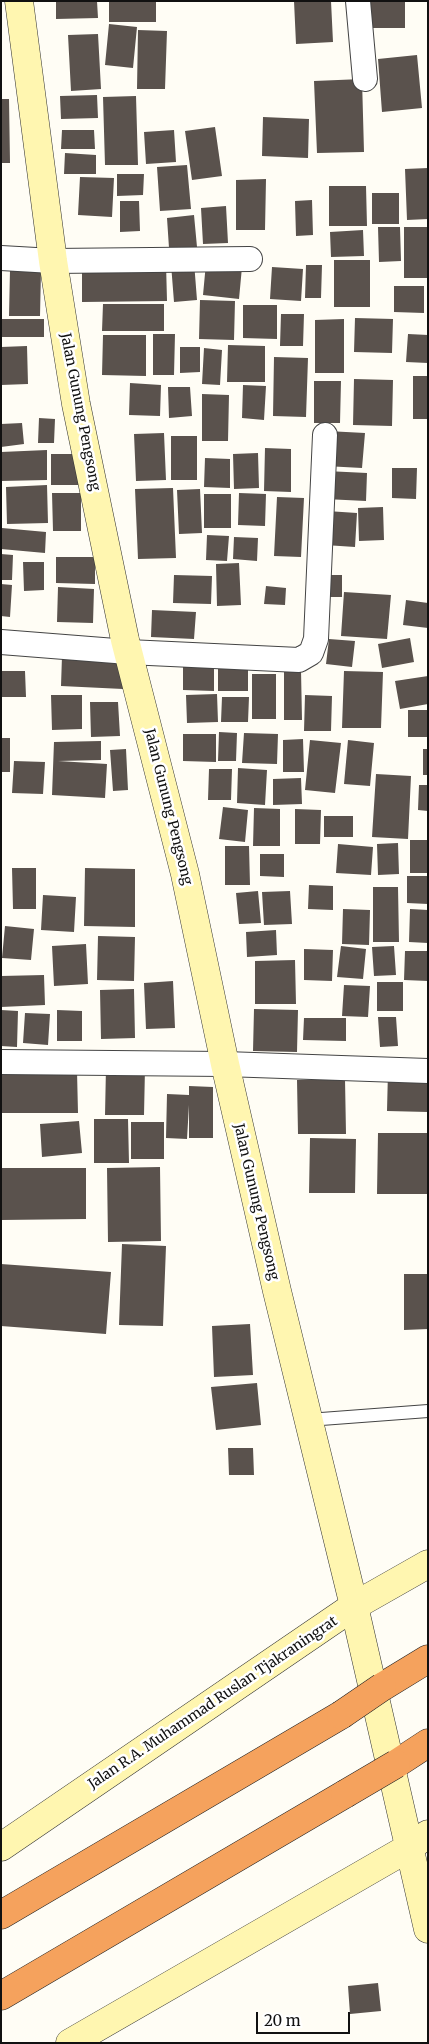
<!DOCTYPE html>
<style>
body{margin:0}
#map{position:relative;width:429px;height:2044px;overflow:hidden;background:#fffdf5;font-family:Merriweather,serif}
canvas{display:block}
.frame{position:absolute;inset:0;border:2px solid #111;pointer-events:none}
.scale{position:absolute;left:256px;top:2012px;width:94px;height:22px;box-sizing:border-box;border:2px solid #111;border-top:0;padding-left:6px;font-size:15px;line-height:18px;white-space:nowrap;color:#111;-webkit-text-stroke:4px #fff;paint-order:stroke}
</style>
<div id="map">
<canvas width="429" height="2044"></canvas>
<div class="frame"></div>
<div class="scale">20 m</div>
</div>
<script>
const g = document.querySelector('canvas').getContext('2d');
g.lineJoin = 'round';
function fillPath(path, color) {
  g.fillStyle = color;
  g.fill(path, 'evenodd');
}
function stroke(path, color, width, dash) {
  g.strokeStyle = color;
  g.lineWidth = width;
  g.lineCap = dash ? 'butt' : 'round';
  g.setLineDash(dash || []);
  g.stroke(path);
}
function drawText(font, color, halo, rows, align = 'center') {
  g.font = font + ' Merriweather,serif';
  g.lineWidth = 5;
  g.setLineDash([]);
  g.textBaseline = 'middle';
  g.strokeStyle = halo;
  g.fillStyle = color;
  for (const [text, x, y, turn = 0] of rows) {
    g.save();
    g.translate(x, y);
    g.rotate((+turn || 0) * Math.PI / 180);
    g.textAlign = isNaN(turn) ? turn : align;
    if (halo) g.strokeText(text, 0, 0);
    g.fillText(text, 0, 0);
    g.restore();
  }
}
fillPath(new Path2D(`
 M56 1H97L98 18 56 19Z
 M109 1 156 2V22H109Z
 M294 1H331L333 42 296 44Z
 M366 1H405V28H365Z
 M109 24 137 27 133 68 105 65Z
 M138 30 167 31 165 89H137Z
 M98 34 101 89 71 91 68 35Z
 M417 55 422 108 382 112 378 59Z
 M362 79 364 152 317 153 314 81Z
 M97 95 98 118 61 119 60 96Z
 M136 96 138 165H105L103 97Z
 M1 99H9L10 163H1Z
 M263 117 309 119 308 158 262 156Z
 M215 127 222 176 192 180 185 131Z
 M62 130H94L95 149H61Z
 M174 130 176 162 146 164 144 132Z
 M65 153 96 155V174H64Z
 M187 165 191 209 160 211 157 167Z
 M428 168V219L407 220 405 169Z
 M117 174H144L143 195 117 196Z
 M80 177 114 178 112 217 78 215Z
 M266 179 265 230H236V180Z
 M329 186H366L367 226H329Z
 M372 193H399V224H372Z
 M312 200 313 235 296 236 295 201Z
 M120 201H139L140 231 120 232Z
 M226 206 228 243 203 244 201 208Z
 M194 215 197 247 169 248 167 218Z
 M378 227H400L401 261 379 262Z
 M404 227H428V278H404Z
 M363 230 364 256 331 257 330 232Z
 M334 260H370V307H334Z
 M194 262 197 300 174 302 171 264Z
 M82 263H166L167 301 82 302Z
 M206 263 242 267 239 299 203 295Z
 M306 265H322L321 298H305Z
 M272 267 303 269 301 301 270 299Z
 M10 270H41L40 316H9Z
 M394 286H424V313L394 312Z
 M200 300 235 301 234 340 199 339Z
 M103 304H164V331H102Z
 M243 305H277V339L243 338Z
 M281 314H304L303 346H280Z
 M355 318 393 319 392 353 354 352Z
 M1 319H44V337H1Z
 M344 319V373H315V320Z
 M153 334H175L174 375H153Z
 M408 334 428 335V363L406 362Z
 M103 335H146V376L102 375Z
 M228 345 265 346V382H227Z
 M27 346 28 384 1 385V347Z
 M180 347H200V372L180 373Z
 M204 348 222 350 220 385 202 384Z
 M274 357 308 358 306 417 273 416Z
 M413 376H428V419H413Z
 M354 379 393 380 392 426 353 425Z
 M314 381H341L340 423H314Z
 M130 383 161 385 160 416 129 415Z
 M243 385 266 386 264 420 242 418Z
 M168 387H190L192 416 169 418Z
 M202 394 229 395 228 441H202Z
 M39 418 55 419 54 443H38Z
 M22 423 24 444 1 447V424Z
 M327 431 365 433 362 468 325 466Z
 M164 433 166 480 136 481 134 434Z
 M171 436H197V480H171Z
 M265 448 291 449V492L264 491Z
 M47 450V480L1 481V452Z
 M258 453 259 488 234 489 233 454Z
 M51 454H78V485H51Z
 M205 458 230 459V488L204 487Z
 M392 468H417L416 499 392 498Z
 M326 471 367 473 366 501 325 499Z
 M47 485 48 523 7 524 6 487Z
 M173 488 176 558 138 559 135 489Z
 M200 489 202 533 179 534 177 490Z
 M52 493H81V531H53Z
 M239 493 266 494 265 526 238 525Z
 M204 494H231V528H204Z
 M277 497 304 498 301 557 274 556Z
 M383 507 384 540 359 541 358 508Z
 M327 511 357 513 355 547 325 545Z
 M2 528 46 532 45 553 1 549Z
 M207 535 229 536 227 561 206 560Z
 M234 537 258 538 257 561 233 559Z
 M1 554 13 555 12 580H1Z
 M56 557H95V584L56 583Z
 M23 562H44V590L24 591Z
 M239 563 241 605 217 606 216 564Z
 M174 575 212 576 211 604 173 603Z
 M321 575H342V597H321Z
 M1 584 12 585 10 617 1 616Z
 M266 586 286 588 285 605 264 604Z
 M58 587 94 589 93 623 57 622Z
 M344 592 391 595 387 639 341 636Z
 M406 600 428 603V628L403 625Z
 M152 610 196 612 194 639 151 637Z
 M410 638 414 662 382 668 378 644Z
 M329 639 355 641 352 667 326 664Z
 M62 656 124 659 123 689 61 686Z
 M183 660H214V691L183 690Z
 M218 667H248V691H218Z
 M301 670 302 720H284V671Z
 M1 671H25L26 697H1Z
 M344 671 383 672 381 728H342Z
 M252 674H276V719H252Z
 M428 676V704L400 709 395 681Z
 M217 694 218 722 187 723 186 695Z
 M51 695H82V729L52 730Z
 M305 695 332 696 331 731H304Z
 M222 697H249L248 722H221Z
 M90 702H118L120 736 91 737Z
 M408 710H428V737H408Z
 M219 732 237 733 236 761H218Z
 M244 733 278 734 277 764 242 763Z
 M183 734H216V762L183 761Z
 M1 738H10V772H1Z
 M303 739 304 772H283V740Z
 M310 740 341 743 335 793 305 790Z
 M348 740 374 743 370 786 344 784Z
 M101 741V760L58 761 107 764 105 798 52 795 54 742Z
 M126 749 128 790 113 791 110 750Z
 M423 749H428V775H423Z
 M14 761 45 762 43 794 12 793Z
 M238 768 267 770 265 805 237 803Z
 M209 769H232L231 800H208Z
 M376 774 411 776 408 839 372 837Z
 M301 778 302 804 273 805V779Z
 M419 785H428V811L418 810Z
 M223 807 248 810 245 842 219 839Z
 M254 808 280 809V846H253Z
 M295 809 321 810 320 844H295Z
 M324 816H353V837H324Z
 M410 840H428V873H410Z
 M398 843 399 874 378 875 377 844Z
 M338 844 373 847 371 875 336 873Z
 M225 846H249L250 885H225Z
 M260 854H284V877L260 876Z
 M12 868H36V909H13Z
 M85 868 135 869V927L84 926Z
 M407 876H428V904L407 903Z
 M309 885 333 886V910L308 909Z
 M373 887H398L399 942H373Z
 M258 891 261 923 239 924 236 893Z
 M290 891 292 924 264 925 262 892Z
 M43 895 76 897 74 932 41 930Z
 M343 909 370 910 369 945 342 944Z
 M410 909 428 910V943L409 942Z
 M5 926 34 929 31 960 2 958Z
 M276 930 277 955 247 957 246 932Z
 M98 936 135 937 134 981 97 980Z
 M86 944 88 984 54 986 52 946Z
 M341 946 366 949 363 979 337 977Z
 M394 946 396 975 374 976 372 947Z
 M304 949 333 950 332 981 304 980Z
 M405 951H428V981L404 980Z
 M295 960 296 1004H255V961Z
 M44 975 45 1005 1 1007V976Z
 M173 981 175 1028 146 1029 144 983Z
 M377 982H403V1011H377Z
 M344 985 370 986 368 1017 342 1016Z
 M134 989 135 1038 101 1039 100 990Z
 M254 1009 298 1010 297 1052 253 1051Z
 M1 1010 18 1011 17 1047 1 1046Z
 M57 1010 82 1011V1041H57Z
 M25 1013 50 1014 48 1045 23 1043Z
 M378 1017H396L398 1046 380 1047Z
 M304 1018H346V1041L303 1040Z
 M106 1067 145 1068 144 1115H105Z
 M77 1071 78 1113H1V1072Z
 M388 1071H428V1112L387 1111Z
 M345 1079 346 1134H298L297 1080Z
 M189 1086 213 1087V1138H189V1105L187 1139 166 1138 167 1094 189 1095Z
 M94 1119H128L129 1163H94Z
 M79 1121 82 1153 42 1157 40 1124Z
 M131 1122H164V1159H131Z
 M378 1133H428V1194H377Z
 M310 1138 356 1139 355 1193H309Z
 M160 1167 161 1241 108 1242 107 1168Z
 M1 1168H86V1219L1 1220Z
 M122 1244 166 1246 163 1326 119 1325Z
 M1 1264 111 1272 106 1334 1 1326Z
 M404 1274H428V1329L404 1330Z
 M250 1324 253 1375 214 1377 212 1326Z
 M257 1383 261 1425 216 1430 211 1387Z
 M228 1448H253L254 1475H229Z
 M378 1983 381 2011 350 2014 348 1986Z`), '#5a524d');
const lane = new Path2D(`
 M308 1420 428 1411`);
const street = new Path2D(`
 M358 1 365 79
 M1 258 53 261 250 259
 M1 642 128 652 299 660 311 653 316 639 325 435
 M1 1062 225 1064 428 1071`);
const secondary = new Path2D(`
 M19 1 53 261 76 404 125 640 185 874 225 1064 277 1291 354 1606 428 1929
 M1 1847 354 1606 428 1564
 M70 2043 410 1847 428 1834`);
const highway = new Path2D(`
 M382 1687 428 1659
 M396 1764 428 1743
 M1 1915 341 1715
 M1 1996 345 1794`);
stroke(lane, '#444', 14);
stroke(street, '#444', 26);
stroke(secondary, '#333', 29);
stroke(highway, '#222', 29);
stroke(lane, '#fff', 12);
stroke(street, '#fff', 24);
stroke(secondary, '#fff6b0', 28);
stroke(highway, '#f5a25d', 28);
const highwayBridge = new Path2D(`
 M341 1715 382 1687
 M345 1794 396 1764`);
stroke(highwayBridge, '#222', 29, []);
stroke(highwayBridge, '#f5a25d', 28);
drawText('14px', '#111', '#fff', [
 ["Jalan Gunung Pengsong",80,412,79],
 ["Jalan Gunung Pengsong",168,807,76],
 ["Jalan Gunung Pengsong",256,1202,77],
 ["Jalan R.A. Muhammad Ruslan Tjakraningrat",213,1703,-34]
]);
</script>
